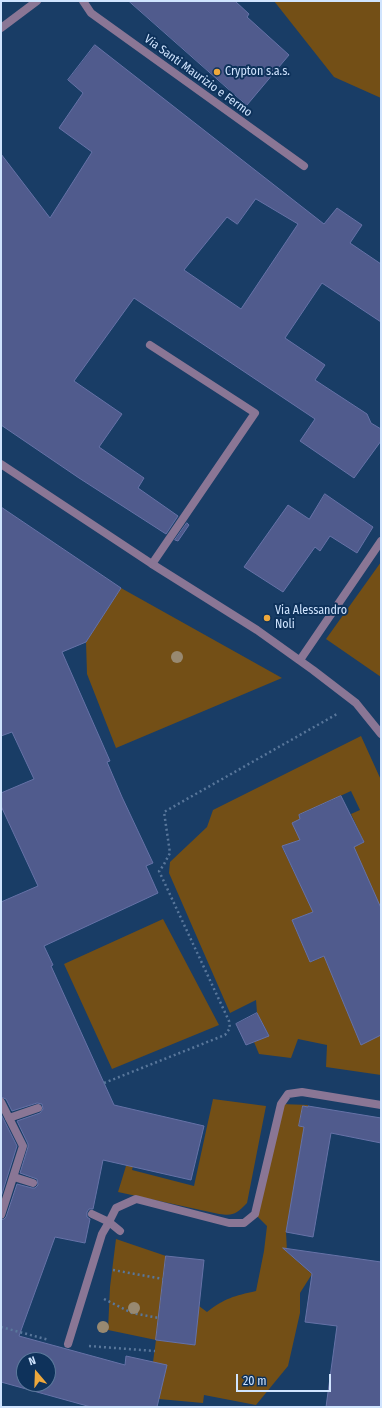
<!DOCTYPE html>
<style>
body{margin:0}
#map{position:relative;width:382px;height:1408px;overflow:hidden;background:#193d66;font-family:"Fira Sans Condensed",sans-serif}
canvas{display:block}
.frame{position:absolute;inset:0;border:2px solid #d0e4fe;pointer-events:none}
.north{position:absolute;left:16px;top:1352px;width:40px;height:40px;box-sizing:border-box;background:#0e325b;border:1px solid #5c799c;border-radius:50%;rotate:341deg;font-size:11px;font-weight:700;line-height:16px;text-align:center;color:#d0e4fe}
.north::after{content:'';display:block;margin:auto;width:14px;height:18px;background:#eea83c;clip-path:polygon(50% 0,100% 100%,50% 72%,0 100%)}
.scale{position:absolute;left:236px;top:1374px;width:95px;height:18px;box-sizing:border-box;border:2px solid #d0e4fe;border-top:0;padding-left:5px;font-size:12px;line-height:14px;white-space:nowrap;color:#d0e4fe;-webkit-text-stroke:3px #0e325b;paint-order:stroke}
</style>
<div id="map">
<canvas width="382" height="1408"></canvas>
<div class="frame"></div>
<div class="north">N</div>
<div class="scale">20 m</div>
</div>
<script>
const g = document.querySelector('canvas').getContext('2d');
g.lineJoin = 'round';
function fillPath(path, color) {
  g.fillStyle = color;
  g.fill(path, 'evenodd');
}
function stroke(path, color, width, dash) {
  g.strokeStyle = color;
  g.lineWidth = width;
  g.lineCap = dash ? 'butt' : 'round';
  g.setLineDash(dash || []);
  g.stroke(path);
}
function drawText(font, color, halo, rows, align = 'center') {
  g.font = font + ' "Fira Sans Condensed",sans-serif';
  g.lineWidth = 4;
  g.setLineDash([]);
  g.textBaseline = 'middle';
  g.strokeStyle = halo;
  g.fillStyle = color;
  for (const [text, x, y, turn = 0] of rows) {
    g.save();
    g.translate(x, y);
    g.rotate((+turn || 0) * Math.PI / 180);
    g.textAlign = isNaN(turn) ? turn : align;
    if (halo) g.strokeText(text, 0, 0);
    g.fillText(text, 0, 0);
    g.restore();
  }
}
fillPath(new Path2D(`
 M274 1H381V98L334 77Z
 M381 562V677L326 639Z
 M121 588 282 678 116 748 87 674 86 642Z
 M361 736 381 780V908L319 910 292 920 311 962 341 949 381 937V1075L326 1067 327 1045 298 1039 291 1058 259 1054 254 1042 269 1035 257 1013 256 1000 230 1013 169 873 170 862 207 827 213 810ZM351 791 360 810 351 814 364 842 295 874 282 847 300 840V819L299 815Z
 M163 919 219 1025 112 1069 64 964Z
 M213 1099 266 1106 247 1203C236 1214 234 1216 219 1214L118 1192 126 1166H133L132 1170 194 1186Z
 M281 1104 308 1105 286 1232 287 1252 312 1274 300 1293V1313L288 1366 256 1405 204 1395 203 1403 159 1399 153 1362 156 1340 108 1330 110 1287 116 1239 166 1256 157 1340 195 1345 199 1306 207 1312C225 1298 234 1296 256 1291L264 1251 267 1226 255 1214Z`), '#734f16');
const building = new Path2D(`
 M129 1H235L249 14 247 17 289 55 247 105Z
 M95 45 324 224 337 208 362 225 350 243 381 264V322L322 283 285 338 325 365 315 380 367 414 371 423 381 429V441L354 478 300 441 315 419 134 298 74 381 122 414 99 447 144 478 138 488 178 516 166 534 79 478 1 425V154L50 218 92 152 59 128 83 93 68 80ZM256 199 298 224 241 309 184 270 227 217 237 224Z
 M325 494 373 527 357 553 330 536 320 551 315 547 283 592 244 567 288 505 309 519Z
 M1 507 121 588 86 642 62 652 110 761 107 762 122 797 153 863 146 866 158 893 44 946 53 965 51 966 114 1105 204 1126 191 1180 103 1160 93 1209H89L87 1212V1217L90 1219 85 1243 55 1237 19 1336 125 1365 126 1356 167 1365 157 1407H91L1 1382V1220L4 1219 6 1217 17 1184 32 1188H35L38 1185 37 1179 20 1173 28 1147V1144L17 1121 40 1113 43 1109 42 1104 37 1103 12 1111 6 1099 1 1097V902L38 886 1 806V793L34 779 12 732 1 736ZM24 1360H48V1384H24Z
 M187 523 189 525 178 541 175 540Z
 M341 796 364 842 354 847 381 908V1035L361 1045 324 956 310 962 292 920 313 912 282 846 300 840 292 823 300 819 299 815Z
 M257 1013 269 1036 246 1045 236 1024Z
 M303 1106 308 1107V1106L381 1118V1143L331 1133 313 1237 286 1232 304 1127 299 1126Z
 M1 1114 17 1146 1 1197Z
 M283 1248 381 1262V1407H326L337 1326 305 1322 312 1274Z
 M166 1256 204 1260 195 1345 156 1340Z`);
fillPath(building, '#505b8d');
stroke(building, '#6672a7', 1);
stroke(new Path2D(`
 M104 1083 225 1035 230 1028 229 1021 159 871 163 866 170 853 164 812 337 714
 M113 1270 163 1279
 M104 1299 132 1313 159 1318
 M1 1327 49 1340
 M89 1346 155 1351`), '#59779b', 2.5, [2, 3]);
stroke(new Path2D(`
 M150 345 255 413 152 564
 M9 1118 38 1108
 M14 1177 33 1183
 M120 1231 109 1222 116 1208 136 1199 229 1223H244L255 1214 281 1104 288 1094 302 1092 381 1105
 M68 1344 102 1234 109 1222 92 1214`), '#8a7695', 8);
stroke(new Path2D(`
 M83 1 91 13 304 166
 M1 28 37 1
 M1 464 152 564 257 630 313 670 356 703 381 734
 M300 660 381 541
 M1 1102 23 1146 1 1215`), '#8a7695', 8);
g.fillStyle = '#988971';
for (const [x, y] of [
 [177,657],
 [134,1308],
 [103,1327]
]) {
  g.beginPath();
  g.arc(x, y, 6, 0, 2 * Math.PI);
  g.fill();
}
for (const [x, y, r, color] of [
 [217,72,4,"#eea83c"],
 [267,618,4,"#eea83c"]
]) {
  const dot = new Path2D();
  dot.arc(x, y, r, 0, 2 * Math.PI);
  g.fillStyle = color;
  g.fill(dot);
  stroke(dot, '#0e325b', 1.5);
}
drawText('12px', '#d0e4fe', '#0e325b', [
 ["Crypton s.a.s.",225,72],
 ["Via Alessandro",275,611],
 ["Noli",275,625]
], 'left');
drawText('12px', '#d0e4fe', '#0e325b', [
 ["Via Santi Maurizio e Fermo",198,76,36]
]);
</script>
